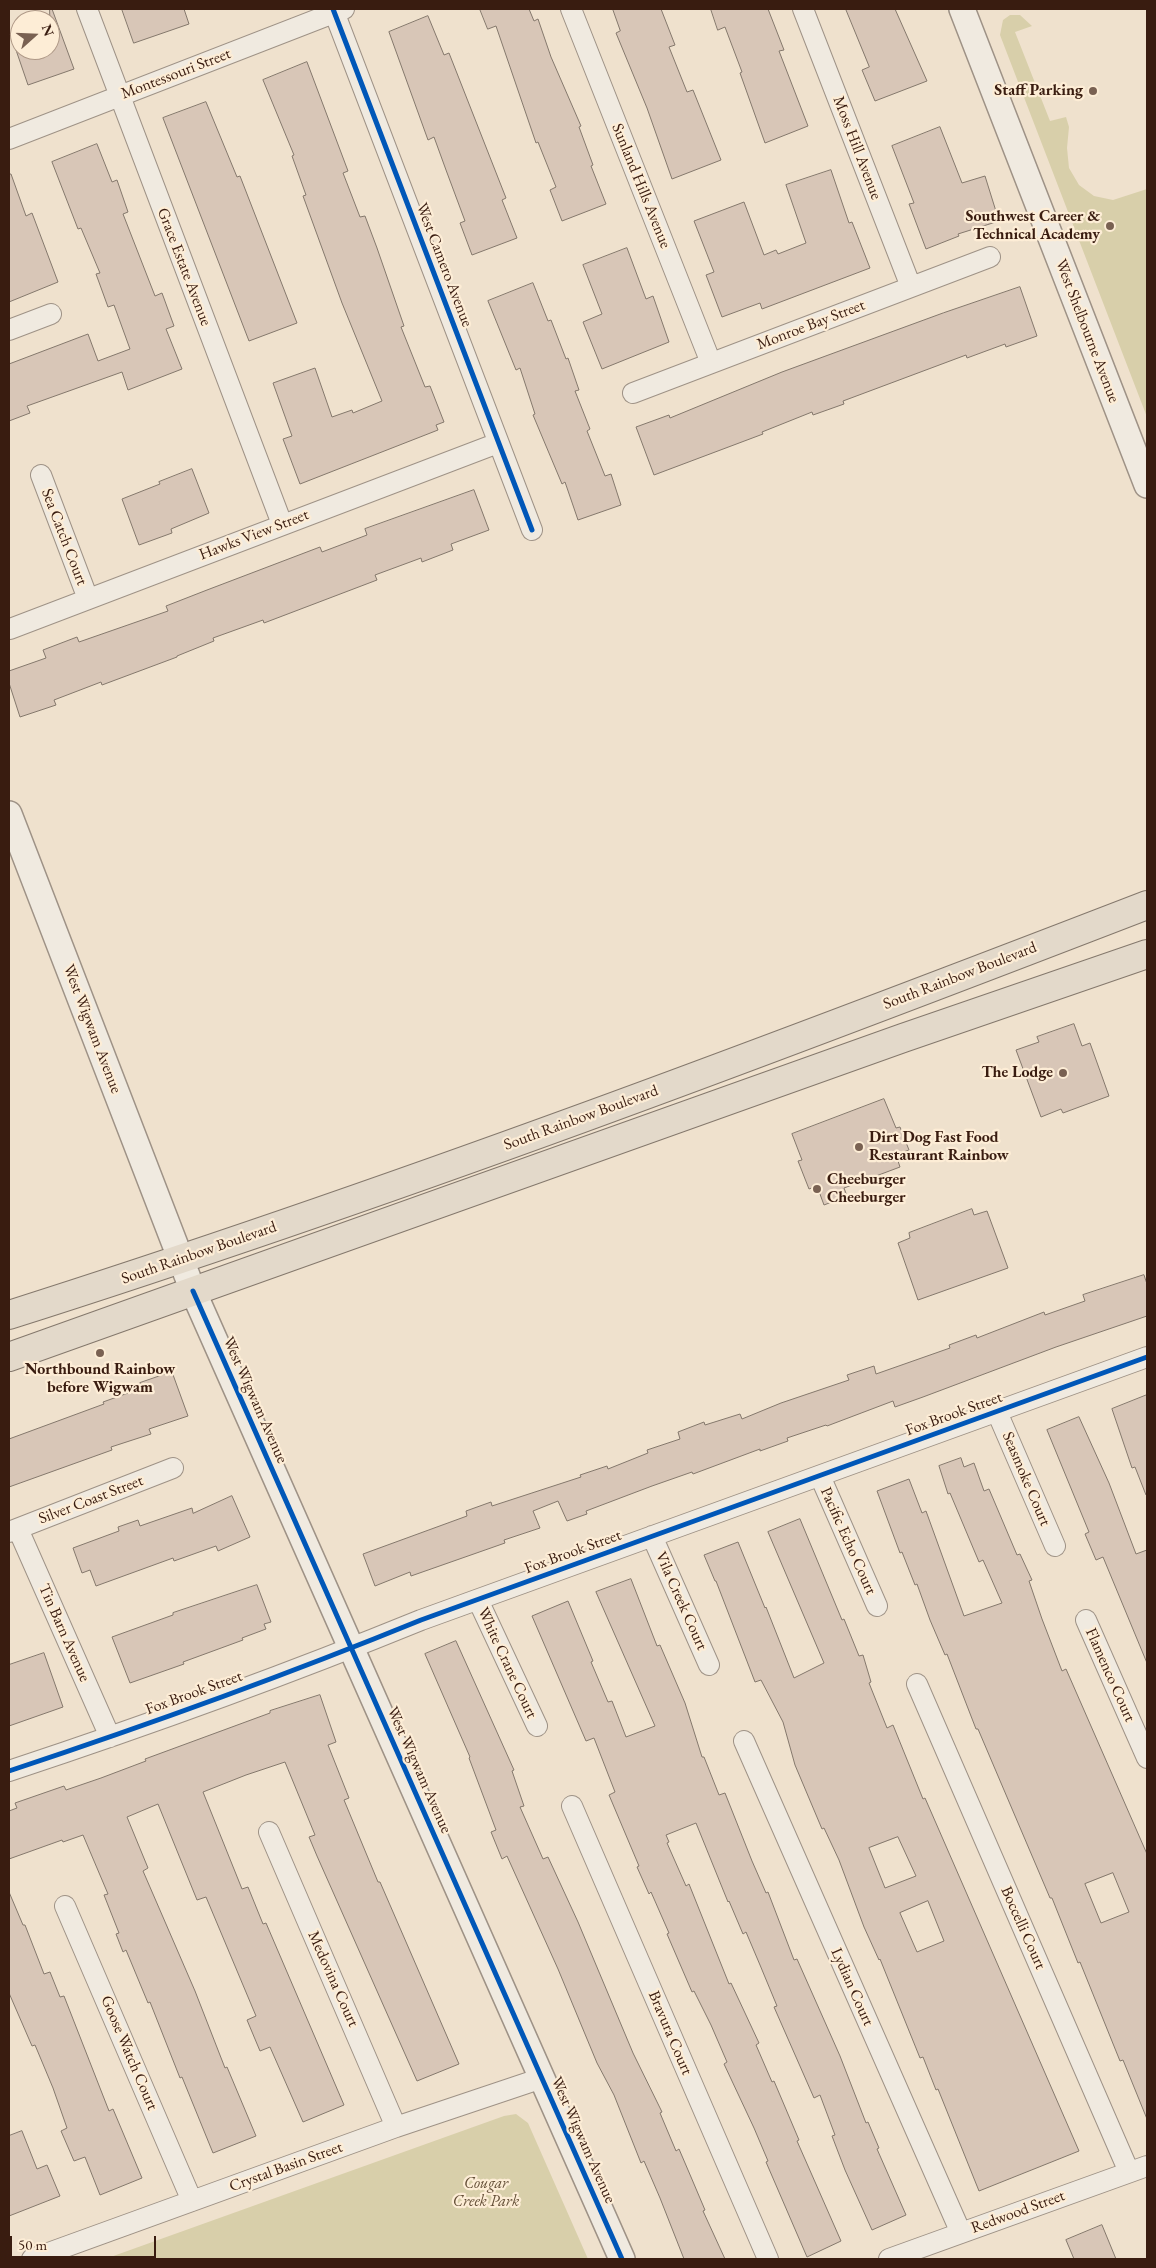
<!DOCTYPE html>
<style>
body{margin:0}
#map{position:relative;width:1156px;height:2268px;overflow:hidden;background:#efe1cd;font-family:"EB Garamond",serif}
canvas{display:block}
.frame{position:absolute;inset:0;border:10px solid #391c10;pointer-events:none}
.north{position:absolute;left:10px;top:10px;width:50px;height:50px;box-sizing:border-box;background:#fdedd6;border:1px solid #af9987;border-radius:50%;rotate:70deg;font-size:14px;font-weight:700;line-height:20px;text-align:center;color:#391c10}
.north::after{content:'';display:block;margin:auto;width:18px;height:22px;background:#796152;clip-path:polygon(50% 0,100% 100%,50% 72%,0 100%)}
.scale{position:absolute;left:10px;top:2236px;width:146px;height:22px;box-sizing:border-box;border:2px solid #391c10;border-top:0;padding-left:6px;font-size:15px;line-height:18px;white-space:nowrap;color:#391c10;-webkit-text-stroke:4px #fdedd6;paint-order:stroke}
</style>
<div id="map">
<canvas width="1156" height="2268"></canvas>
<div class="frame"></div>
<div class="north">N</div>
<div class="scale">50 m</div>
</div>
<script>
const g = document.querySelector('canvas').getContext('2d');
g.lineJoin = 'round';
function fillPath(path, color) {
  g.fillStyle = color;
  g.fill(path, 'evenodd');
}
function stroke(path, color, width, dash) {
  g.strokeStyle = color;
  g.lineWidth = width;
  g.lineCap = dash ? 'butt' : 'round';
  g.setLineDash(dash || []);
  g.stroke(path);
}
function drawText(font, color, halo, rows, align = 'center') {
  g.font = font + ' "EB Garamond",serif';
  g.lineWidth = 4.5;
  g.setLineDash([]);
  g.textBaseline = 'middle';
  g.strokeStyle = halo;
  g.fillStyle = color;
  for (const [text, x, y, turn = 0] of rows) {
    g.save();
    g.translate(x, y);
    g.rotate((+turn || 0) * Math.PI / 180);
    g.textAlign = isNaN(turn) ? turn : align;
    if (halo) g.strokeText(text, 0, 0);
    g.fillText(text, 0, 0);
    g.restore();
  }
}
fillPath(new Path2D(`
 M1010 15H1020L1032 26 1015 32 1050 121 1066 117 1069 127 1067 148 1069 168 1079 185 1094 196 1113 200 1147 189V417L1000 35 1003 20Z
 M516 2114 528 2123 588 2259H105L504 2116Z`), '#d8cfaa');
const building = new Path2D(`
 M50 9H52L74 69 28 85 16 50H50Z
 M122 9H184L189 24 134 43Z
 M480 9H529L534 21 538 19 551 57 581 126 579 127 593 165 591 166 606 204 562 221 550 190 556 187 538 142 536 143 496 26 488 29Z
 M613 9H661L675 45 669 47 687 92 693 90 721 160 672 179 647 108 616 33 620 31Z
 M711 9H768L784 50 779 51 808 126 765 143 740 73 742 72 725 27 718 30Z
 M846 9H895L927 81 875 101 862 70 869 67Z
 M428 16 444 55 449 53 506 198 502 200 517 238 472 255 460 223 465 221 446 170 434 137 428 140 389 32Z
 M307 62 348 171 343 173 360 217 365 216 377 248 404 326 401 327 425 387 430 386 444 422 436 425 438 430 300 484 283 439 292 436 273 383 315 368 332 417 352 410 353 413 382 401 342 303 303 196 306 195 292 156 294 155 263 80Z
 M206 102 237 177 240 176 297 323 249 341 163 118Z
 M940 127 962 183 985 176 999 221 958 234 959 236 926 249 909 204 914 203 892 146Z
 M97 144 112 182 117 180 128 212 123 214 155 296 162 293 174 326 166 329 182 369 128 390 122 372 27 406 30 413 9 421V364L88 334 98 361 130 349 114 305 108 307 96 274 100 273 81 228 78 229 52 162Z
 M831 170 849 223 852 222 870 268 762 309 760 303 722 317 706 275 714 272 694 221 744 202 764 255 776 250 778 254 806 243 786 185Z
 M9 174H11L26 216 32 213 58 282 9 302Z
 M627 248 646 299 653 296 669 342 602 369 583 322 602 314 583 265Z
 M533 283 548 321 551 320 566 359 568 358 579 390 575 391 590 429 587 431 605 476 611 474 621 505 578 520 565 482 562 484 533 415 535 414 520 368 516 370 488 301Z
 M1020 287 1037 336 1006 347 1005 344 967 358 966 355 843 401 844 404 813 415 812 412 762 432 763 434 654 475 636 427 669 415 670 418 782 372 943 313Z
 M192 469 209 513 171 529 172 533 139 545 122 499 160 484 159 482Z
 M474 490 489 530 451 544 453 550 422 562 421 558 375 575 377 580 264 623 263 620 213 638 214 641 177 656V657L102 685 101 682 54 700 56 705 20 717 9 683V671L46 658 43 650 77 637 79 642 168 611 166 606 207 590 320 547 322 552 367 535 365 529Z
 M1074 1024 1082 1046 1090 1043 1109 1096 1063 1113 1061 1109 1041 1117 1016 1050 1039 1042 1037 1037Z
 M884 1099 896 1128 900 1127 909 1150 896 1155 900 1167 844 1188 847 1196 824 1205 817 1186 809 1189 798 1161 802 1160 792 1134Z
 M972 1209 974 1215 987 1211 1008 1268 918 1300 898 1243 910 1238 909 1233Z
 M1144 1275 1147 1284V1316L1056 1347 923 1397 895 1407 893 1401 827 1426 826 1425 787 1438 788 1441 760 1451V1449L693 1474 692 1472 652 1486 586 1511 587 1514 567 1521 558 1501 533 1511 540 1528 504 1540 505 1543 411 1576 410 1572 375 1586 363 1554 467 1516 466 1511 491 1502 492 1506 581 1477 580 1475 607 1466 608 1469 648 1453 647 1450 680 1439 678 1432 704 1422 705 1425 740 1414 742 1419 781 1403 849 1380 847 1375 874 1366 876 1374 950 1348 949 1345 976 1335 977 1338 1044 1312 1045 1315 1085 1301 1083 1295Z
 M172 1372 188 1416 149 1429 151 1434 111 1447 112 1450 9 1487V1439L104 1404 103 1402 142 1388 140 1383Z
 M1147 1395V1494L1146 1495 1135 1467 1132 1468 1112 1409Z
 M1079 1417 1109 1483 1136 1554 1147 1550V1663L1103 1557 1096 1560 1085 1534 1089 1532 1047 1430Z
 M961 1458 964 1467 974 1463 984 1491 989 1489 1017 1555 1020 1554 1032 1580 1029 1581 1042 1619 1062 1671 1066 1669 1147 1854V2119L1123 2060 1120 2061 1080 1962 1078 1963 1052 1898H1050L978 1729H976L947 1654 945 1655 930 1620 917 1584 915 1585 902 1552 900 1553 877 1491 909 1479 922 1513 926 1511 964 1616 1002 1603 983 1560 979 1562 950 1493 948 1494 939 1466ZM1113 1873 1129 1912 1101 1923 1085 1884Z
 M232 1496 250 1537 218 1551 216 1546 174 1561 173 1558 96 1586 90 1570 82 1573 73 1548 119 1531 118 1527 138 1520 140 1526 192 1508 193 1513Z
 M800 1519 842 1620 844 1619 859 1656 863 1655 871 1682 869 1683 887 1728 893 1725 923 1799 925 1798 1079 2151 979 2191 938 2089 936 2090 923 2057 920 2058 880 1959 879 1960 864 1927 839 1860 824 1828 822 1829 795 1765 783 1722 761 1680 755 1682 716 1581H715L704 1555 738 1542 765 1608 766 1607 794 1678 824 1663 768 1532ZM898 1837 916 1876 885 1888 869 1848ZM928 1901 944 1941 917 1952 900 1913Z
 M631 1579 657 1646 660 1645 685 1703 702 1757H704L719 1795 725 1793 752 1861 766 1893 768 1892 794 1960 797 1959 840 2056 866 2123 868 2122 879 2148 877 2149 906 2215 872 2230 845 2170 832 2136 835 2135 820 2095 814 2098 774 2007 777 2006 760 1965 746 1932 743 1934 729 1901 728 1902 696 1823 666 1835 669 1842 667 1843 686 1886 689 1884 729 1984 731 1983 759 2043 756 2045 772 2082 774 2081 799 2140 797 2141 841 2241 807 2257 766 2162 768 2161 754 2128 724 2064 727 2062 711 2025 694 1991 692 1992 667 1934 669 1933 651 1892 649 1894 637 1867 639 1866 609 1795 615 1792 594 1738 586 1741 532 1616 568 1601 593 1661 591 1662 608 1702 612 1701 626 1737 655 1726 596 1592Z
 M257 1585 271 1622 264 1624 266 1629 242 1638 243 1640 183 1662 184 1664 130 1683 112 1637 173 1615V1613Z
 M456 1641 514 1770 512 1771 524 1806 520 1807 543 1859 548 1857 578 1922 633 2053 662 2112 660 2113 676 2151 679 2149 691 2177 705 2210 703 2211 725 2259H684L660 2198 644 2161 641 2163 614 2095 597 2063 558 1969 507 1856 502 1859 491 1832 496 1830 469 1758 470 1757 425 1654Z
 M44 1653 63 1707 9 1726V1665Z
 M320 1695 336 1742 328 1745 349 1798 344 1800 378 1882H380L459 2064 417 2081 317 1856 309 1837 315 1835 285 1762 246 1775 203 1792 242 1889 248 1887 263 1924 266 1923 344 2105 303 2122 270 2047 260 2051 247 2020 256 2016 206 1897 197 1900 158 1804 127 1817 148 1868 143 1871 195 1991 225 2068 227 2067 256 2136 213 2153 182 2077 180 2078 150 2002 148 2003 126 1950 123 1952 116 1934 119 1933 104 1895 108 1894 83 1835 63 1842 62 1840 9 1859V1811L17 1808 15 1803 64 1786 66 1790 101 1778 146 1761 145 1759 270 1713V1711Z
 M9 1892 23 1925H25L44 1974 50 1972 60 1997 64 1996 109 2111 113 2109 142 2178 100 2195 85 2157 74 2161 61 2131 67 2128 53 2088 35 2045 32 2046 9 1993Z
 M22 2131 37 2169 47 2165 60 2196 9 2216V2136Z
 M1102 2225 1116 2259H1074L1066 2240Z`);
fillPath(building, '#d8c6b7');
stroke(building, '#84786c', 1);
const minor = new Path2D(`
 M87 9 282 524
 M333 9 532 530
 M571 9 711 363
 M803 9 911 287
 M9 139 344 9
 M9 330 51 314
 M633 393 990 257
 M41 475 88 599
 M10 629 498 443
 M997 1412 1055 1546
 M820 1476 877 1606
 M18 1529 110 1737
 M9 1532 173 1468
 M652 1536 709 1665
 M478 1600 537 1726
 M1086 1620 1147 1758
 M917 1684 1129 2172
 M744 1741 961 2233
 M9 1771C148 1725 286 1675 421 1620L1147 1357
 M572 1806 768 2259
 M269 1832 396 2127
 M65 1906 192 2201
 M32 2259 396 2127 542 2078
 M889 2259 1147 2166`);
const tertiary = new Path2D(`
 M962 9 1147 485
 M9 814 193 1291 622 2259`);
const primary = new Path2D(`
 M9 1315C393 1193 771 1050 1147 905
 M9 1357 903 1038 1147 954`);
stroke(minor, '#9e9286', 22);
stroke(tertiary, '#9e9286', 28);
stroke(primary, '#84786c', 30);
stroke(minor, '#f0eae0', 20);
stroke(tertiary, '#f0eae0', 25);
stroke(primary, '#e3d9ca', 28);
stroke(new Path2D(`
 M333 9 532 530
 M193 1291 622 2259
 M9 1771C148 1725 286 1675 421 1620L1147 1357`), '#0057b8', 5);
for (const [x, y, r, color] of [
 [1093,91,5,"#796152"],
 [1110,226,5,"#796152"],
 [1063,1073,5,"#796152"],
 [859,1147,5,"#796152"],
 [817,1189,5,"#796152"],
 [100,1353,5,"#796152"]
]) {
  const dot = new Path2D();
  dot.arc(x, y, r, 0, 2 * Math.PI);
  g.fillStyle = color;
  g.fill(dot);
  stroke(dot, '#fdedd6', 2);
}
drawText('16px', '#391c10', '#fdedd6', [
 ["Montessouri Street",176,74,-21],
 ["Moss Hill Avenue",857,148,69],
 ["Sunland Hills Avenue",641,186,68],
 ["West Camero Avenue",444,265,69],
 ["Grace Estate Avenue",184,267,69],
 ["Monroe Bay Street",811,325,-21],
 ["West Shelbourne Avenue",1087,331,69],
 ["Hawks View Street",254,535,-21],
 ["Sea Catch Court",64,537,69],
 ["South Rainbow Boulevard",960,976,-21],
 ["West Wigwam Avenue",92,1029,69],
 ["South Rainbow Boulevard",581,1118,-20],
 ["South Rainbow Boulevard",199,1253,-19],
 ["West Wigwam Avenue",255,1400,66],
 ["Fox Brook Street",954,1414,-20],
 ["Seasmoke Court",1026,1479,67],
 ["Silver Coast Street",91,1500,-21],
 ["Pacific Echo Court",848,1541,66],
 ["Fox Brook Street",573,1552,-20],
 ["Vila Creek Court",681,1601,66],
 ["Tin Barn Avenue",64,1633,66],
 ["White Crane Court",507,1663,65],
 ["Flamenco Court",1110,1675,66],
 ["Fox Brook Street",194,1693,-20],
 ["West Wigwam Avenue",419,1770,66],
 ["Boccelli Court",1023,1928,66],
 ["Medovina Court",333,1979,66],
 ["Lydian Court",852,1987,66],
 ["Bravura Court",670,2033,67],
 ["Goose Watch Court",129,2053,67],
 ["West Wigwam Avenue",583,2140,66],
 ["Crystal Basin Street",286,2167,-20],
 ["Redwood Street",1018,2212,-20]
]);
drawText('bold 16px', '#391c10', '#fdedd6', [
 ["Staff Parking",1083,91],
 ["Southwest Career &",1100,217],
 ["Technical Academy",1100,235],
 ["The Lodge",1053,1073],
 ["Dirt Dog Fast Food",869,1138,"left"],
 ["Restaurant Rainbow",869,1156,"left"],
 ["Cheeburger",827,1180,"left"],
 ["Cheeburger",827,1198,"left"],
 ["Northbound Rainbow",100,1370,"center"],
 ["before Wigwam",100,1388,"center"]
], 'right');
drawText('italic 16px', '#634e36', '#fdedd6', [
 ["Cougar",486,2184],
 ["Creek Park",486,2202]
]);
</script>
